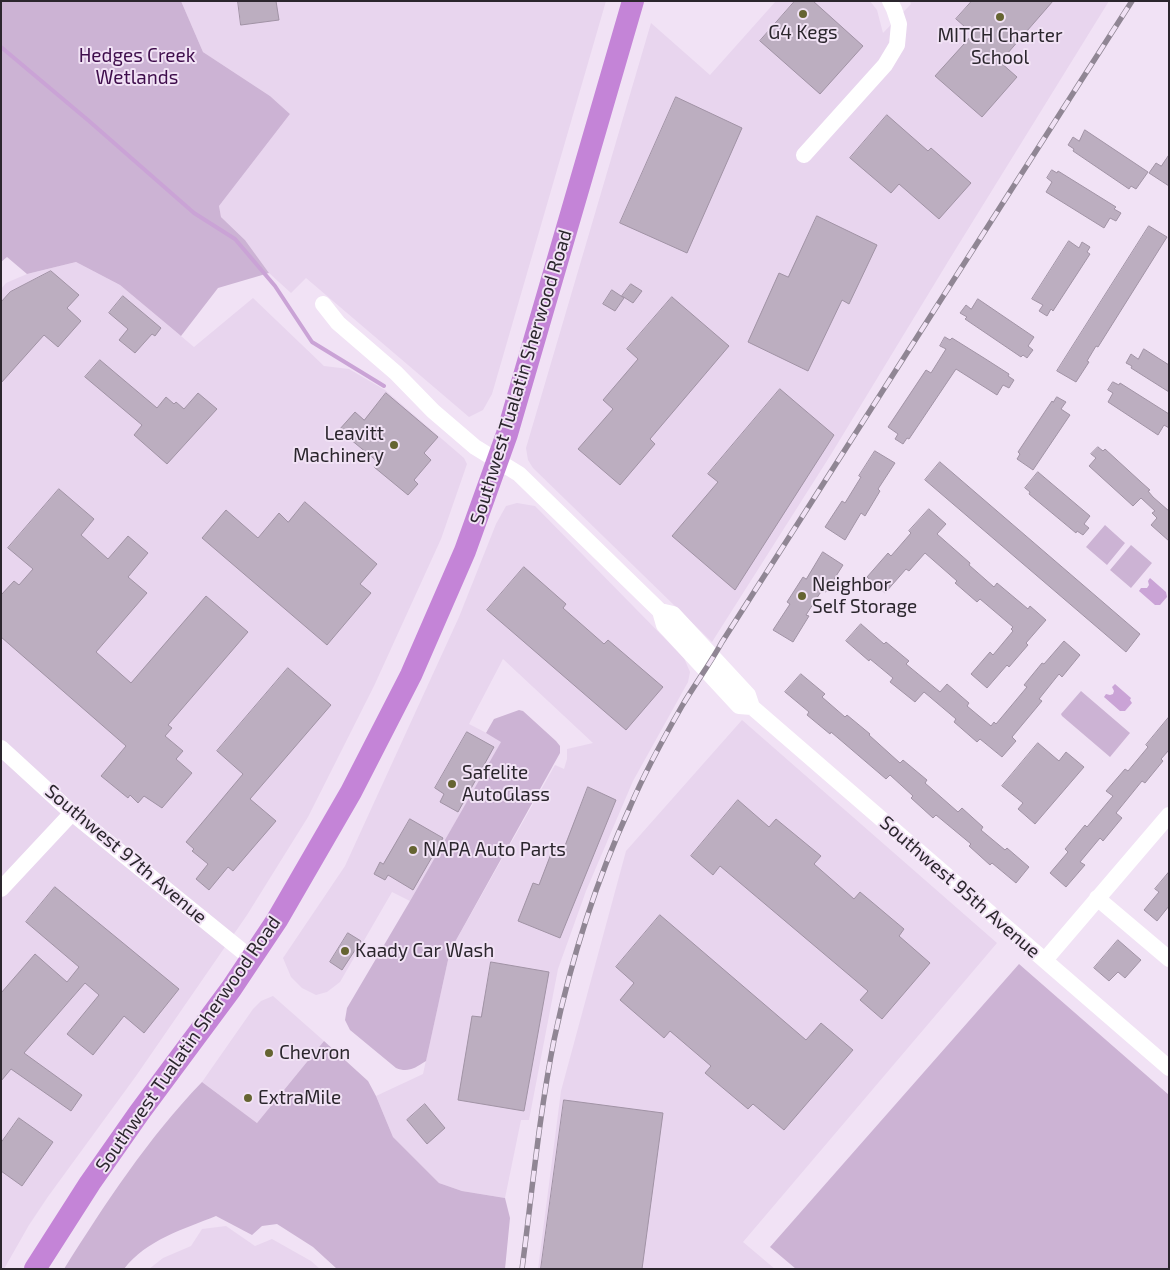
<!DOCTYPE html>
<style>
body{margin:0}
#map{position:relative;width:1170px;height:1270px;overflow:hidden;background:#f1e2f5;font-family:"Exo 2",sans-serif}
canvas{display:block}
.frame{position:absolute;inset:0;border:2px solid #2b262d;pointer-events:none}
</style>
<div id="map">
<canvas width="1170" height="1270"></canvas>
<div class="frame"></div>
</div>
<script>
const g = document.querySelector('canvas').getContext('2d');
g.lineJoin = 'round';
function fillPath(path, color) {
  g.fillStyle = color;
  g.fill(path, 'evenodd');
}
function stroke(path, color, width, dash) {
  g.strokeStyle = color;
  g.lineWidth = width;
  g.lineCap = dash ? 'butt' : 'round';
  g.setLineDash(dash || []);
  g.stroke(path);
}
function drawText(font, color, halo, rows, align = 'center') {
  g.font = font + ' "Exo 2",sans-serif';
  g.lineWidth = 4;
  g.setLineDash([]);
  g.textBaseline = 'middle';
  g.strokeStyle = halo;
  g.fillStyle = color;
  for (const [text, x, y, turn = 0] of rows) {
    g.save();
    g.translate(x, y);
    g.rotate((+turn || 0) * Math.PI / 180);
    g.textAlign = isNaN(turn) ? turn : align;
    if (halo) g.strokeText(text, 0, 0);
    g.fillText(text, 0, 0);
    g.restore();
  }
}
fillPath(new Path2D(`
 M181 1H606L492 394 483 410 469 417 306 278 291 293 269 273 245 240 221 217 219 206 290 114 270 96 203 52Z
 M776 1H870L877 10 883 33 911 4 910 1H1109L949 260 830 456 712 642 533 468 528 460 526 448 651 23 710 75Z
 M76 262 120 285 194 347 253 298 324 366 349 369 385 390 464 458 467 464 441 539 374 686 308 817 247 915 136 1076 47 1198 29 1225 4 1269H1V289L6 283 27 274Z
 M517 503 535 506 684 658 690 672 688 682 633 781 586 891 558 969 529 1120H521L505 1198 462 1191 439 1183 393 1137 376 1096 423 1074 450 951 555 765 564 769 567 759V749L593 743 503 659 469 724 502 741 410 901 392 892 340 982 327 992 316 995 302 988 291 977 283 958 345 866 459 617 496 524 506 506Z
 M742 720 997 943 743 1242 775 1269H538L561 1091 626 851Z
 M273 996 324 1041 257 1123 202 1082 253 1009 261 1001Z
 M226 1226 255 1246 272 1239 311 1261 320 1269H149L163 1258 191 1246 202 1229Z`), '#e8d5ee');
fillPath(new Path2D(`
 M1 1H181L203 52 270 96 290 114 219 206 221 217 245 240 269 273 218 288 181 336 120 285 76 262 27 274 7 257 1 262Z
 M1105 525 1125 543 1107 565 1086 547Z
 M1131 545 1152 563 1131 588 1110 570Z
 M1081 691 1130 733 1110 757 1062 716 1061 714Z
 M519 710 523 711 556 741 560 746V753L450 951 426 1061C415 1068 408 1073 396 1068L350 1030 345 1020 347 1008 410 901 501 742 486 733 494 719Z
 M1019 964 1169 1095V1269H796L770 1247Z
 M324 1041 368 1081 376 1096 393 1137 439 1183 462 1191 505 1198 510 1218 505 1269H337L313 1247 277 1224 262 1226 252 1235 216 1216C184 1229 146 1240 124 1269H64C105 1204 148 1138 202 1082L257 1123Z`), '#ccb3d4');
fillPath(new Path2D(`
 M1150 578 1166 592 1167 597 1160 605H1155L1139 591 1141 588H1147L1149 585 1148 581Z
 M1115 684 1131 698 1130 700 1132 703 1125 711H1120L1104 697 1106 694 1110 695 1113 694 1114 691 1112 687Z`), '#caa3d6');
stroke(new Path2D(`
 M1 47 89 121 194 213 235 239 275 286 312 342 384 386`), '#caa3d6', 4);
const building = new Path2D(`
 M238 1H276L279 20 241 25Z
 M795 1H813L863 46 820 94 760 41Z
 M972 1H1053L1000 62 1017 77 982 117 935 76 973 34 956 19Z
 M676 97 742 128 687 253 620 223Z
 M887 115 928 151 931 148 971 183 939 219 899 184 891 193 850 158Z
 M1085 130 1148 172 1136 189 1131 186 1129 189 1073 151 1074 149 1068 145 1073 137 1079 141Z
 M1169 155V186L1149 173 1156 163 1161 166Z
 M1052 170 1057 173 1058 171 1116 207 1114 209 1121 213 1116 221 1110 218 1104 228 1046 192 1052 182 1047 178Z
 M817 216 877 245 849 304 842 300 808 371 748 342 779 273 788 277Z
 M1149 226 1167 237 1098 347 1096 346 1087 361 1089 362 1076 382 1057 371Z
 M1069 241 1079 248 1082 242 1090 247 1087 252 1090 254 1053 311 1051 309 1047 316 1039 311 1043 305 1032 299Z
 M51 271 79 295 67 308 81 321 58 347 44 335 1 383V302L10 292Z
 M631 284 642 291 633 303 622 296Z
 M612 290 624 298 615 311 603 304Z
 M123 296 161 328 155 336 152 334 135 353 119 340 128 329 109 313Z
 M672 297 729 346 650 439 655 444 620 485 578 449 613 409 603 400 638 359 627 349Z
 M978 299 1034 337 1028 346 1033 350 1027 358 1023 355 1021 357 965 319 967 317 960 313 966 305 971 309Z
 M945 337 950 340 952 338 984 358 1009 374 1008 376 1014 380 1009 388 1003 385 997 395 956 369 909 439 907 438 903 444 895 439 898 434 888 427 926 370 931 373 946 349 940 346Z
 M1144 349 1169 365V392L1131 368 1132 366 1126 363 1131 354 1138 359Z
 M100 360 157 408 166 397 174 404 176 402 184 409 198 393 217 409 167 464 134 435 142 425 85 377Z
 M1113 382 1119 385 1120 383 1169 414V428L1164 425 1158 435 1108 402 1113 393 1108 390Z
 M780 389 834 435 735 590 672 536 718 482 708 474Z
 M386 393 438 437 424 453 431 460 414 480 418 484 408 495 374 467 378 462 339 430 355 412 364 420Z
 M1057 397 1066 402 1061 409 1070 415 1033 470 1017 459 1020 454 1018 452 1052 401 1053 402Z
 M1098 447 1103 451 1105 449 1141 482 1150 490 1148 491 1153 497 1169 511V541L1151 525 1157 518 1152 513 1155 511 1141 498 1133 506 1089 466 1096 458 1091 454Z
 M875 451 895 463 878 489 880 491 865 516 861 513 845 540 825 527 842 501 845 503 861 477 859 476Z
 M940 462 1140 634 1126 652 925 480Z
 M1038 472 1090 516 1084 524 1089 528 1083 535 1077 531 1076 533 1029 494 1030 492 1025 488Z
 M59 489 94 519 81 535 108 559 128 536 148 553 128 577 147 593 96 652 131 683 206 596 248 632 168 725 172 728 165 736 183 751 176 759 192 773 162 808 144 796 138 803 130 795 128 798 101 776 126 746 1 637V595L14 581 19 585 33 569 8 548Z
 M305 502 377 564 360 584 371 593 327 645 202 538 226 510 258 538 279 513 288 522Z
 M929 509 946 524 937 534 970 563 969 565 994 587 997 583 1028 609 1030 606 1046 620 1026 643 1028 645 1009 667 1007 665 987 688 971 674 990 652 993 655 1013 631 1011 629 1013 627 980 599 977 602 955 583 957 581 925 553 909 571 906 569 885 593 867 577 888 553 891 556 911 533 909 531Z
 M823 552 843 565 826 592 822 590 806 615 809 616 793 642 773 630 790 604 787 602 803 577 806 579Z
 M524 567 566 604 563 608 604 644 608 640 663 687 626 730 487 610Z
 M861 624 884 644 886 642 909 661 906 664 940 692 947 684 969 703 967 706 991 726 994 722 996 724 1027 687 1024 685 1042 663 1044 664 1064 641 1080 655 1062 677 1059 674 1039 699 1042 701 1012 737 1016 741 1002 757 980 739 977 742 954 722 956 719 924 692 915 702 890 682 893 678 870 659 869 661 846 641Z
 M288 668 331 705 250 799 276 821 233 871 228 867 209 890 196 879 208 864 192 851 194 849 186 842 243 774 217 751Z
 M801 674 825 694 822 697 845 717 847 715 870 734 869 735 900 763 903 760 927 780 925 783 958 812 962 808 983 827 981 830 1005 850 1007 848 1029 867 1016 883 992 863 990 865 969 846 971 844 936 815 933 818 911 798 913 796 890 775 886 779 831 732 830 734 807 715 809 712 785 692Z
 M1169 717V750L1161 759 1163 761 1145 783 1142 781 1116 813 1122 818 1103 841 1100 838 1080 862 1085 865 1066 887 1050 873 1068 852 1065 849 1085 825 1087 827 1113 796 1106 791 1125 769 1128 771 1148 747 1146 745Z
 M467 732 494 747 458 812 440 802 444 794 435 788Z
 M1038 743 1059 761 1066 752 1084 767 1035 824 1018 809 1023 803 1002 786Z
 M588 787 616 800 560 938 518 921 533 883 539 885 554 846 563 850Z
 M738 800 769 827 776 819 821 856 814 864 854 899 860 892 904 929 899 936 930 963 882 1019 860 1000 868 991 720 866 713 875 691 856Z
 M410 819 443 838 413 890 388 875 385 880 374 874 380 862 383 864Z
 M1169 872V906L1157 921 1144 910 1159 892 1155 889Z
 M55 887 179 989 144 1033 124 1016 93 1055 67 1034 99 995 85 983 24 1053 82 1095 71 1111 11 1069 1 1081V993L35 954 67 982 79 967 26 922Z
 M660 915 806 1040 821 1023 853 1050 784 1130 753 1104 748 1109 705 1073 711 1066 670 1031 664 1038 620 1000 634 983 616 967Z
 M348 933 361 941 342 970 330 962Z
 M1118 940 1141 960 1125 978 1118 972 1109 981 1094 968Z
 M491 962 549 972 524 1111 458 1100 472 1016 481 1017Z
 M564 1100 663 1113 642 1269H541Z
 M425 1104 445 1128 427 1144 407 1120Z
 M19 1118 53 1142 22 1186 1 1171V1143Z`);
fillPath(building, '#bcaec0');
stroke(building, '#a193a5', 1);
stroke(new Path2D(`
 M804 155 885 65 897 45 899 24 894 9 890 1
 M323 304 338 323 396 373 433 411 475 447 519 474 660 611 664 625 739 706 752 707 1169 1068
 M660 611 673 614 748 695 752 707
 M1 748 72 813 252 959
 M1 889 72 813
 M1097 898 1169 959
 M1045 960 1169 815`), '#fff', 16);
stroke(new Path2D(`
 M35 1269 90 1183 139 1113 231 989 277 920 351 792 411 675 465 551 507 434 633 1`), '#c484d7', 22);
const rail = new Path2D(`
 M522 1269C532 1193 539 1116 554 1040 571 960 596 881 630 807 645 772 663 739 682 706 695 684 710 664 722 642L1132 1`);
stroke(rail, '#908694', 5.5);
stroke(rail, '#f1e2f5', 4, [11]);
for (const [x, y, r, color] of [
 [803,14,5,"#656431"],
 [1000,17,5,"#656431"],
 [394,445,5,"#656431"],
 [802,596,5,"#656431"],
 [452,784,5,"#656431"],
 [413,850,5,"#656431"],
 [345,951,5,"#656431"],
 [269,1053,5,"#656431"],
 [248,1098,5,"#656431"]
]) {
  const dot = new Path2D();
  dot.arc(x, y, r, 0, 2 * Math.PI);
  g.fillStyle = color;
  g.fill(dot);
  stroke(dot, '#f1e2f5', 2);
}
drawText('19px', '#2b262d', '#f1e2f5', [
 ["G4 Kegs",803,33,"center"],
 ["MITCH Charter",1000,36,"center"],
 ["School",1000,58,"center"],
 ["Leavitt",384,434,"right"],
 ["Machinery",384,456,"right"],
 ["Neighbor",812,585],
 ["Self Storage",812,607],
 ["Safelite",462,773],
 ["AutoGlass",462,795],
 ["NAPA Auto Parts",423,850],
 ["Kaady Car Wash",355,951],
 ["Chevron",279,1053],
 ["ExtraMile",258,1098]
], 'left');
drawText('19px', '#3f0e4c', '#f1e2f5', [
 ["Hedges Creek",137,56],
 ["Wetlands",137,78]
]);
drawText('19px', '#2b262d', '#f1e2f5', [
 ["Southwest Tualatin Sherwood Road",521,377,-73],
 ["Southwest 97th Avenue",126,854,40],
 ["Southwest 95th Avenue",960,887,41],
 ["Southwest Tualatin Sherwood Road",188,1044,-55]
]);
</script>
